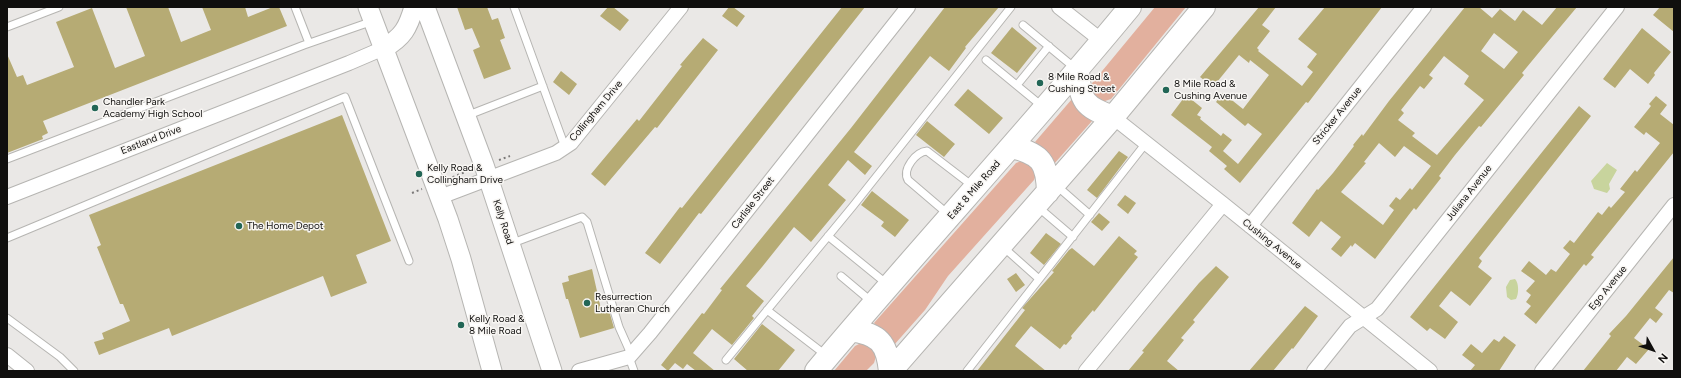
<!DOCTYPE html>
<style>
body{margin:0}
#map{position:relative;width:1681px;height:378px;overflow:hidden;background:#eae8e6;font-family:Figtree,sans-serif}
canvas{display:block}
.frame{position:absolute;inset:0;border:8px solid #100f0e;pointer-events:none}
.north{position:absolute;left:1633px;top:330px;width:40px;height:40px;-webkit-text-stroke:3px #f8f6f3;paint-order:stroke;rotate:130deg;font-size:11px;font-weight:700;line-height:16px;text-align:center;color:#100f0e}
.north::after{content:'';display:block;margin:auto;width:14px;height:18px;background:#100f0e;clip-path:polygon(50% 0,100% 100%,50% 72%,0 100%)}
</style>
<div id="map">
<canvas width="1681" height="378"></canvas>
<div class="frame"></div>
<div class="north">N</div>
</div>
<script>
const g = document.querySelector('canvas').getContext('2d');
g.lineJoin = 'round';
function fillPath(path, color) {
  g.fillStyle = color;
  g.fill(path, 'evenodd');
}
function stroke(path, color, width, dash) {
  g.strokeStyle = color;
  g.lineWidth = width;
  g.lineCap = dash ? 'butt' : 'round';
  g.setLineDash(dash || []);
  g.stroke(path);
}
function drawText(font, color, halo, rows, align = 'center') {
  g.font = font + ' Figtree,sans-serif';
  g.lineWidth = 3;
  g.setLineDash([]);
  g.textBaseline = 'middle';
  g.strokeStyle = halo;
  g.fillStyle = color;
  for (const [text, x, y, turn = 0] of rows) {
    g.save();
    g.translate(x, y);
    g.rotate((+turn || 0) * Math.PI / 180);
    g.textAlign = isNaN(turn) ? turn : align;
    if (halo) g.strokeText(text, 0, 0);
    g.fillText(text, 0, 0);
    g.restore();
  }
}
fillPath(new Path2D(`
 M1155 7H1186L1111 99 1102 102 1094 99 1090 86 1093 82Z
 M1072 99 1092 121 1054 164 1035 142Z
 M1024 160 1028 161 1036 175 1034 180 948 276 925 310 894 345 874 323 1016 163Z
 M863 342 877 353 874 363 866 371H834L855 346Z`), '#e2b09e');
fillPath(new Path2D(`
 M1607 163 1617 170 1609 184 1610 189 1607 193 1594 189 1591 181Z
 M1515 279C1519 283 1519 294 1516 299L1511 300 1507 297 1506 287 1510 280Z`), '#c8d49d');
fillPath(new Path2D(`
 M126 7H168L181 42 211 30 202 7H245L248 17 273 7H279L287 26 43 121 48 133 42 136 43 139 7 153V54L17 77 23 75 27 85 74 67 56 22 92 8 115 68 145 56Z
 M457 7H487L492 20 498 18 505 38 500 40 511 69 484 79 473 50 480 47 472 28 465 30Z
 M608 7H613L629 20 620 31 600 16Z
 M729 7H733L745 16 737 27 722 16Z
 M842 7H865L701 214 699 213 660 264 645 253 680 207 682 208Z
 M945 7H999L965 47 966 48 949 71 930 56 854 152 872 166 865 175 848 160 828 185 846 200 811 242 794 227 762 267 746 286 764 301 752 316 754 318 732 345 712 329 708 334 693 353 715 371H696L687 364 683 369 675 363 668 371 661 365 702 313 704 314 722 290 720 289 729 278 851 128Z
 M1259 7H1276L1262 25 1270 31 1257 48 1259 50 1258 51 1302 86 1313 72 1307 67 1317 54 1298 39 1325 7H1382L1308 103 1306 102 1240 183 1224 169 1227 166 1209 151 1212 147 1171 115 1186 95 1202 108 1197 115 1201 117 1200 119 1221 136 1223 133 1232 140 1223 151 1238 164 1262 134 1248 123 1245 126 1216 102 1223 93 1243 109 1269 75 1250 60 1249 63 1239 55 1213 87 1200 77Z
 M1465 7H1479L1492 18 1500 9 1515 21 1523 10 1542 25 1557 7H1577L1541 50 1522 73 1524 75 1481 127 1479 126 1455 155 1439 176 1441 178 1416 210 1414 208 1375 259 1355 243 1352 247 1351 245 1341 257 1331 249 1341 237 1321 221 1309 237 1292 223 1317 189 1318 190 1333 173 1354 146 1353 145 1362 134 1363 136 1389 101ZM1494 33 1518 52 1504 69 1481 51ZM1444 56 1469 76 1464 84 1484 100 1437 155 1412 136 1415 133 1398 120 1404 113 1401 110 1420 86 1424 89 1433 78 1429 75ZM1379 143 1395 157 1404 146 1431 166 1412 190 1410 188 1400 200 1396 197 1389 206 1394 210 1383 225 1341 192 1366 163 1364 162Z
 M1660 7H1674V32L1653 15Z
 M1012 27 1037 48 1017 73 991 53Z
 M1642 28 1671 52 1654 73 1655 75 1648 84 1630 69 1615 88 1603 79Z
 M703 38 718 50 657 128 655 127 605 186 591 174 637 119 639 121 682 66 680 65Z
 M561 71 577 84 569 95 553 82Z
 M968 89 1003 118 989 134 954 105Z
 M1656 96 1667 105 1660 114 1674 125V152L1591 255 1594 257 1586 266 1584 264 1536 324 1524 314 1531 306 1526 302 1531 295 1526 291 1535 281 1521 271 1529 261 1546 275 1551 269 1556 272 1570 254 1563 248 1570 240 1574 243 1598 212 1602 215 1609 206 1611 208 1625 192 1620 189 1635 170 1637 172 1660 143 1646 132 1644 135 1634 127 1651 106 1649 104Z
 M1579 106 1591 116 1479 258 1482 261 1478 267 1492 278 1470 306 1451 291 1439 306 1458 322 1445 339 1430 328 1427 331 1410 317Z
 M342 115 391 241 356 255 367 283 331 297 323 276 172 336 169 328 99 355 94 342 104 339 102 333 130 321 123 304H120L97 247 101 245 89 215Z
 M927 121 955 144 944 157 916 135Z
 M1119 151 1128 157 1097 198 1087 190Z
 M872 191 909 220 895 237 881 226 884 222 861 205Z
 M1125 195 1136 203 1128 214 1117 205Z
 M1099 213 1110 222 1102 231 1091 222Z
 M1046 233 1061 244 1044 265 1030 253Z
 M1119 236 1137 251 1134 254 1138 257 1094 312 1093 310 1071 336 1072 338 1066 345 1064 344 1060 349 1031 326 1017 343 1015 346 1046 371H977L1025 310 1022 308 1054 272 1052 271 1069 250 1072 248 1094 266Z
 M1674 257V293L1669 290 1655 308 1663 314 1656 323 1650 318 1634 338 1649 349 1636 364 1627 357 1616 371H1583L1611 336 1609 334 1626 316Z
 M1216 266 1229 277 1193 320 1195 322 1181 338 1184 340 1167 361 1179 371H1128L1144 352 1142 351 1199 283Z
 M592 269 601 309 608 307 614 328 580 338 568 299H566L562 283 569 281 568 276Z
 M1016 273 1025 285 1016 292 1007 279Z
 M1305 306 1318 316 1293 349 1292 348 1273 371H1249Z
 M762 324 795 350 778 371H748L734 359Z
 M1504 336 1516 345 1499 371H1470L1475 365 1462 355 1471 344 1482 353 1494 339 1499 342Z`), '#b6ab74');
const lane = new Path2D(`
 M295 7 309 43
 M514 7 565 147
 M1023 25 1076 69
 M7 27 59 7
 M986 60 1043 107
 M1017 85 1049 46
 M466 116 543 86
 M7 159 304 45 373 21
 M1057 186 1090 215
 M1038 207 1073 237
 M949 215 908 180C902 169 916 152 927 151L974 187
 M828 236 887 284
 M7 238 345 97 409 261
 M510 244 582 217 587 222 619 327 631 354
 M1002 246 1039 279
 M841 276 872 302
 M767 310 827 356
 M7 318 60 357 74 371
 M629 357 634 371
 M726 360 853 206 1011 7
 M967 371 1146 143`);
const street = new Path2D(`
 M1059 7 1102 41
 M1113 117 1223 204 1430 371
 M7 197 349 63 384 48
 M440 197 556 153 571 143 681 7
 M1250 226 1424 7
 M7 355 27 371
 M579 371 629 357 650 333 908 7
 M1086 371 1223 204
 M1314 371 1350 326 1377 309 1617 7
 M1542 371 1674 205`);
const secondary = new Path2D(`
 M368 7 448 219 461 259 492 371
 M425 7 484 165 552 371
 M384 48C403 37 408 28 414 7`);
const highway = new Path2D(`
 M1078 70C1080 101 1084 107 1113 117
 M1012 147C1041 154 1047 162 1048 192
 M851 330C879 334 887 343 890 371
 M816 371C919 248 1028 131 1130 7
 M891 371 1113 117 1204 7`);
stroke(lane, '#b6b5b2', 9);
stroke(street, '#b6b5b2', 16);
stroke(secondary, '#b6b5b2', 21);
stroke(highway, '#b6b5b2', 24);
stroke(new Path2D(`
 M499 160 510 156
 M448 179 470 170
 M412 193 422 189`), '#7b7978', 2, [2, 3]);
stroke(lane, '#fff', 7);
stroke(street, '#fff', 14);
stroke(secondary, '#fff', 19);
stroke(highway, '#fff', 22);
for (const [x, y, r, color] of [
 [1040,83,4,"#226656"],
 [1166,90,4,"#226656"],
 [95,108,4,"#226656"],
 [419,174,4,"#226656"],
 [239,226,4,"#226656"],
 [587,303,4,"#226656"],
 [461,325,4,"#226656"]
]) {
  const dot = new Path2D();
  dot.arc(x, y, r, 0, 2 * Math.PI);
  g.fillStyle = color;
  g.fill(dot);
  stroke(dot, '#f8f6f3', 1.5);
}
drawText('10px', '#100f0e', '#f8f6f3', [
 ["8 Mile Road &",1048,77],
 ["Cushing Street",1048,89],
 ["8 Mile Road &",1174,84],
 ["Cushing Avenue",1174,96],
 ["Chandler Park",103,102],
 ["Academy High School",103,114],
 ["Kelly Road &",427,168],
 ["Collingham Drive",427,180],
 ["The Home Depot",247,226],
 ["Resurrection",595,297],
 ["Lutheran Church",595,309],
 ["Kelly Road &",469,319],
 ["8 Mile Road",469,331]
], 'left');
drawText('10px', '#100f0e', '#f8f6f3', [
 ["Collingham Drive",596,111,-50],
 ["Stricker Avenue",1337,116,-51],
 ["Eastland Drive",151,140,-21],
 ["East 8 Mile Road",974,190,-49],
 ["Juliana Avenue",1469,193,-52],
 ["Carlisle Street",753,203,-52],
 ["Kelly Road",503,222,72],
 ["Cushing Avenue",1272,244,39],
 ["Ego Avenue",1608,288,-51]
]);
</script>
